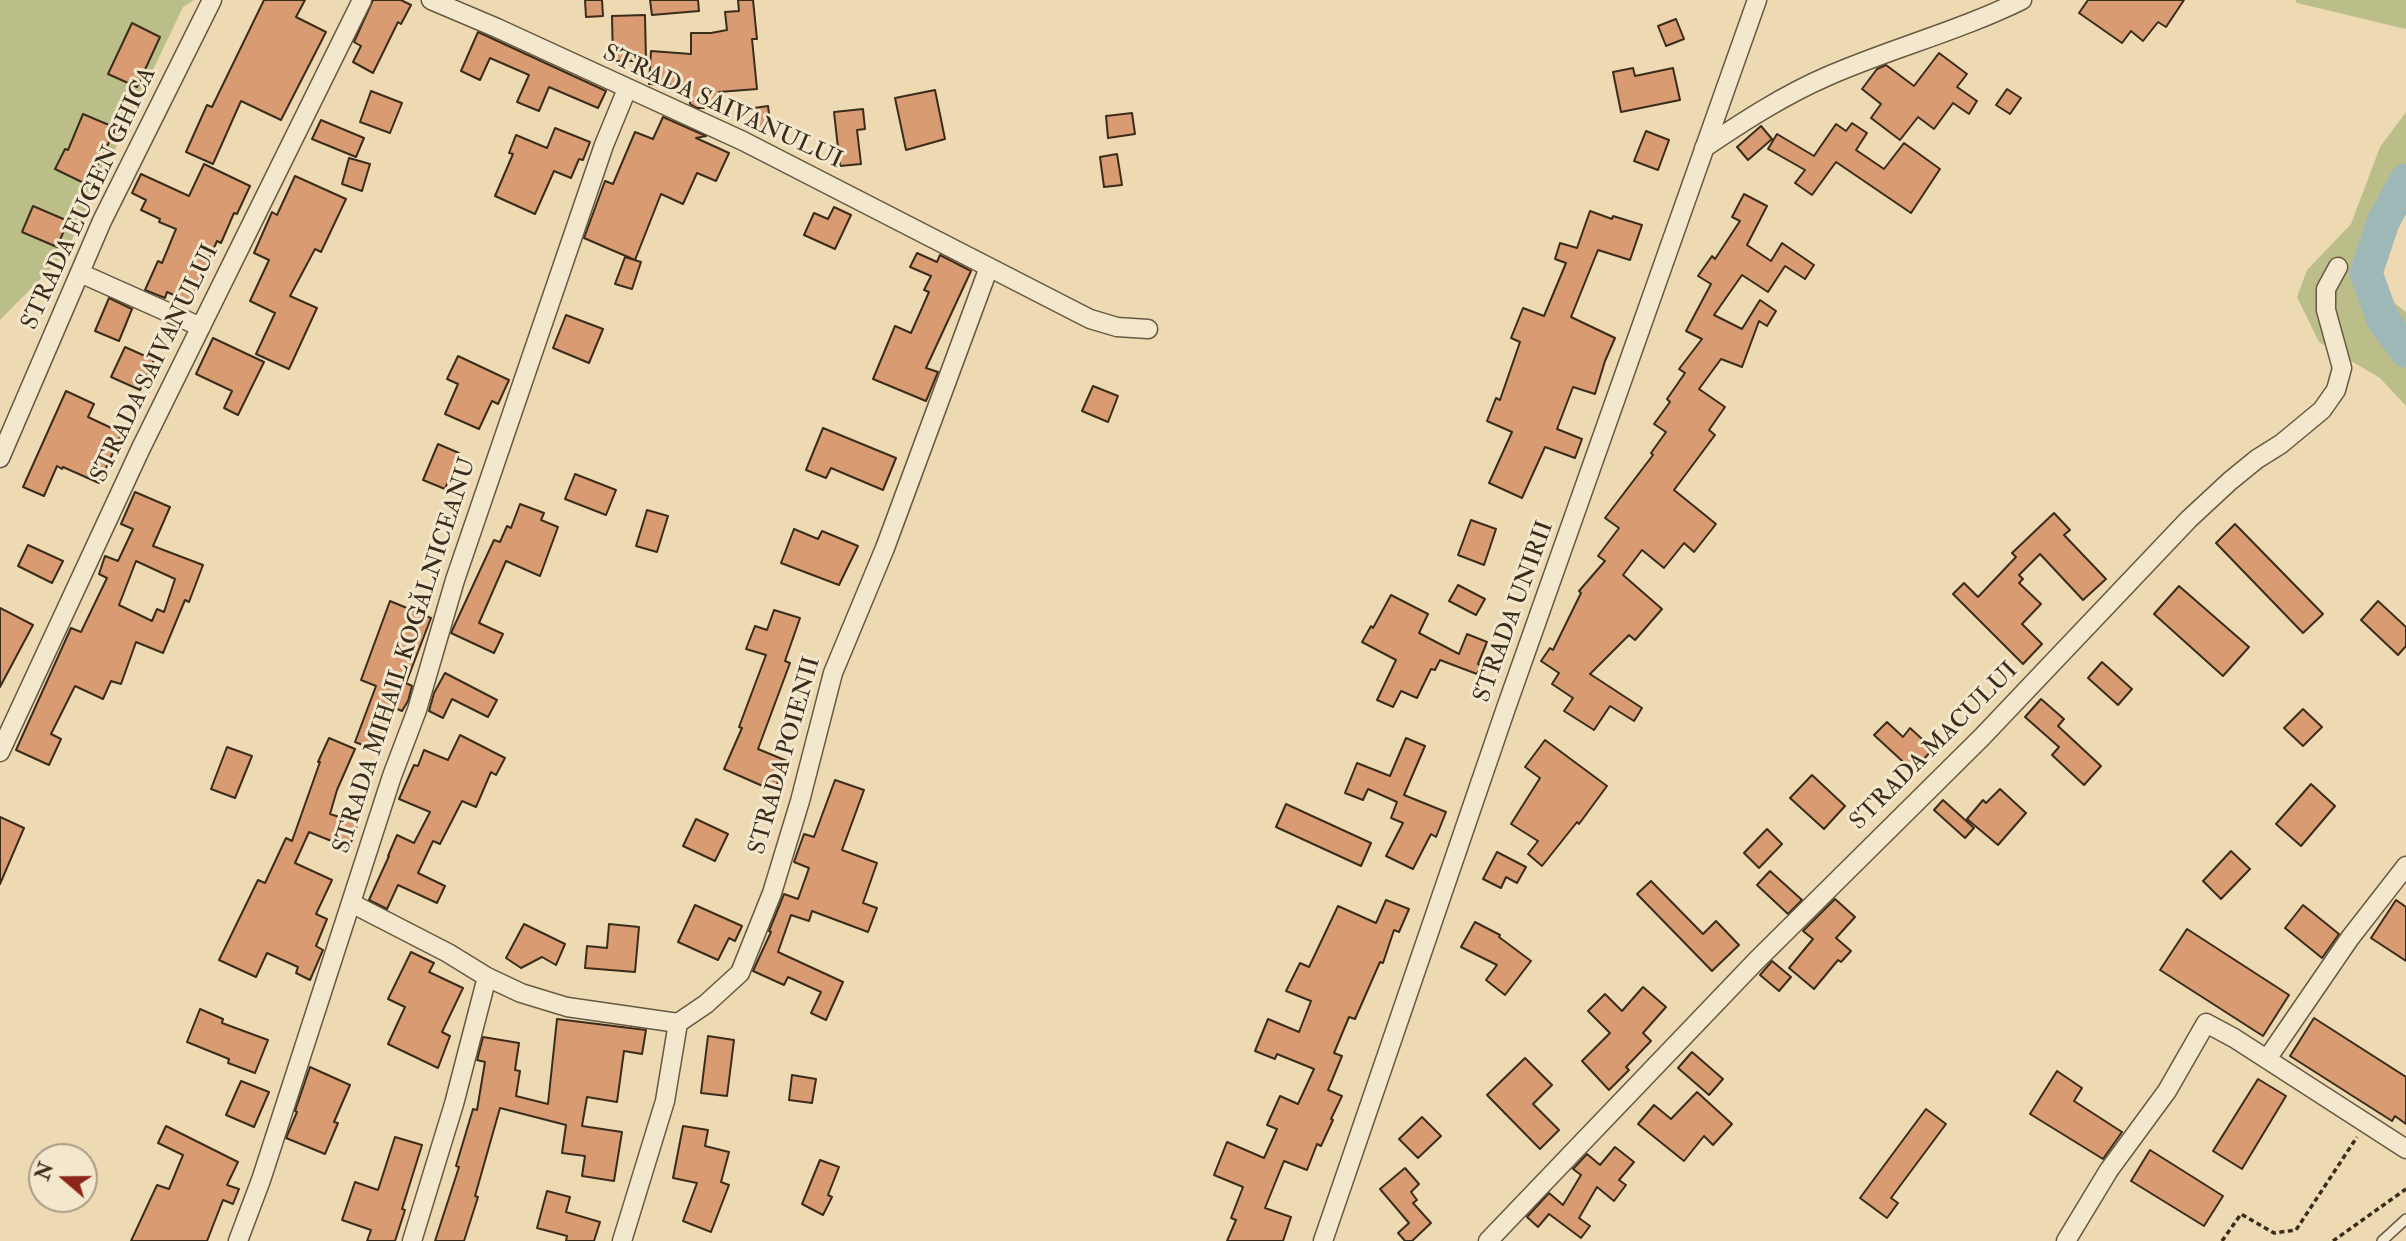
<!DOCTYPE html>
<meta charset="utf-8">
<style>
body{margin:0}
#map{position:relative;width:2406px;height:1241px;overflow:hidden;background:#eddab3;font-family:"IM FELL Double Pica",serif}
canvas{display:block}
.north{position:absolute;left:28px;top:1143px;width:70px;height:70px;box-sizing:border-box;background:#f3e7ce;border:2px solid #a99c86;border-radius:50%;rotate:290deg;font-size:19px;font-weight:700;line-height:28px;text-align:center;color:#3a2c1b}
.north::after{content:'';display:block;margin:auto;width:24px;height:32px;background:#8f2418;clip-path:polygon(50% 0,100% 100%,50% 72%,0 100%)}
</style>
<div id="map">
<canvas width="2406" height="1241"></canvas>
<div class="north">N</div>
</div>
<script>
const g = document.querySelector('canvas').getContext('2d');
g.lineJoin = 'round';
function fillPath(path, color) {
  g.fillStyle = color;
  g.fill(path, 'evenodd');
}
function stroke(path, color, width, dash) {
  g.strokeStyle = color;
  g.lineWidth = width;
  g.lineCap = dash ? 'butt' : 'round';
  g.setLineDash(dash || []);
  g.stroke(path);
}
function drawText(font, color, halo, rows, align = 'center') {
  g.font = font + ' "IM FELL Double Pica",serif';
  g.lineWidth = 6;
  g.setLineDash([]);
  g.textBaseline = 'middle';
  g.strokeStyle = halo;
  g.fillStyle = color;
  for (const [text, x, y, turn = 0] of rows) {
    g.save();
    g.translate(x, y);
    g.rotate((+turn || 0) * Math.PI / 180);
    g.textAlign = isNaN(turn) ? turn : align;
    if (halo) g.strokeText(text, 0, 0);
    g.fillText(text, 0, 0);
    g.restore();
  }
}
fillPath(new Path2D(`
 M0 0H194L183 7 65 254 0 320Z
 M2295 0H2406V29L2297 3Z
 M2406 112V202L2400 206 2381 268 2388 298 2406 312V406L2380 378 2319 342 2297 297 2307 270 2351 224 2380 147Z`), '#bcbe8a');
stroke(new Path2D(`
 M2406 180 2383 222 2366 273 2383 320 2406 351`), '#9eb8b8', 33);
const building = new Path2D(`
 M264 0H305L296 17 326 32 281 120 241 101 213 164 186 152 207 105 212 107Z
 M373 0H401L411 5 401 24 398 22 373 73 353 62 361 46 354 42Z
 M585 0H602L603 16 586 17Z
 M650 0H698L699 11 652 15Z
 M738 0H753L757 39H752L757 89 719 92 718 108H697L690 104V86L649 84 651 51 691 54V33H711L727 30 725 12 739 11Z
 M2088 0H2184L2166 27 2158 22 2143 41 2131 31 2122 43 2079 13Z
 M645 15 646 61H613L612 16Z
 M1676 19 1684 39 1666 46 1658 26Z
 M132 23 160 37 137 87 108 74Z
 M478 32 606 91 598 108 549 87 539 111 517 102 529 75 490 58 480 80 461 71Z
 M1939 53 1967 74 1957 87 1977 101 1969 114 1953 103 1934 129 1918 117 1900 140 1871 118 1881 104 1862 89 1877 69 1886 65 1914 86Z
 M1633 68 1635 76 1673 68 1680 100 1621 112 1613 72Z
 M2007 89 2021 98 2010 114 1996 105Z
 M935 90 945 139 906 150 895 98Z
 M371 91 402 103 390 133 360 122Z
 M768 106 771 128 757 130 754 108Z
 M863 109 865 129 857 130 861 164 840 166 834 112Z
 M1132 113 1135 134 1108 138 1106 116Z
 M83 114 116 128 88 185 55 169 65 149 68 150Z
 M663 117 706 136 696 138 729 153 716 181 697 173 683 204 661 194 635 260 584 238 605 181 613 184 635 132 653 139Z
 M321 120 364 138 356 157 312 139Z
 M1852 123 1867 133 1856 150 1884 169 1904 143 1940 169 1911 213 1836 162 1812 195 1795 183 1805 170 1768 149 1777 134 1814 156 1836 124 1846 131Z
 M1761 126 1772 139 1748 160 1737 147Z
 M555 128 590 142 583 160 579 159 571 178 554 171 535 214 495 196 513 154 509 153 516 135 547 148Z
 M1646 131 1669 140 1658 170 1634 161Z
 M1117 154 1122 185 1104 187 1100 157Z
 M349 158 370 164 362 191 342 184Z
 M204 164 250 186 237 214 234 213 221 243 217 241 190 302 167 292 165 298 145 290 158 261 162 263 176 229 159 222 160 219 141 210 146 200 132 193 141 174 189 196Z
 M295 176 346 199 321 252 315 249 290 296 317 308 289 369 256 354 275 313 250 301 269 260 254 253 272 212 277 215Z
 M1744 194 1767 206 1747 245 1771 261 1782 243 1814 265 1805 279 1785 266 1768 292 1742 275 1714 315 1742 329 1760 300 1776 311 1767 326 1759 321 1742 367 1721 359 1699 389 1725 407 1709 430 1715 435 1674 490 1716 524 1694 552 1684 543 1664 568 1642 550 1623 575 1662 609 1635 640 1629 635 1590 674 1642 708 1634 721 1610 706 1594 730 1564 711 1573 698 1552 684 1559 673 1541 661 1550 648 1553 650 1581 593 1579 591 1605 561 1598 556 1619 528 1605 518 1653 455 1651 453 1666 432 1654 424 1670 402 1667 399 1685 373 1679 369 1702 339 1686 331 1711 284 1698 276 1712 256 1715 259 1740 221 1732 217Z
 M33 206 68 221 57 247 22 232Z
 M834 207 851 215 835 249 804 235 814 213 828 219Z
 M1590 211 1612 219 1613 216 1642 225 1630 260 1598 250 1571 317 1615 338 1605 361 1595 394 1573 387 1557 429 1582 439 1575 458 1545 447 1522 498 1489 483 1512 432 1487 421 1496 398 1500 400 1520 342 1511 338 1523 308 1544 316 1566 263 1555 259 1560 243 1577 248Z
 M917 253 937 262 940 255 971 271 926 368 938 372 926 401 873 379 895 326 911 333 929 292 924 290 931 276 910 267Z
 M625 257 641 262 632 289 615 284Z
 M109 298 132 309 119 341 95 331Z
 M566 315 603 329 589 363 553 348Z
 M213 338 264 362 238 415 224 408 232 391 196 374Z
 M125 347 154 360 140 390 111 377Z
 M458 356 509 380 498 404 492 401 479 429 445 414 458 384 447 379Z
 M1093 386 1118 396 1108 422 1082 411Z
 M66 391 94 404 88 417 122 433 99 483 63 467 62 469 57 466 44 496 23 487Z
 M823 428 896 458 883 490 831 468 826 478 806 470Z
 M438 444 459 453 445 489 423 480Z
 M575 474 616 490 606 515 565 499Z
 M135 492 170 507 153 546 203 565 189 602 185 600 163 653 136 642 121 684 111 681 103 699 75 686 51 734 61 739 49 765 16 750 71 628 81 632 107 578 99 574 105 556 118 561 133 529 121 524ZM136 561 175 579 164 612 157 609 152 621 119 605Z
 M520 504 544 513 541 520 558 527 540 576 506 561 479 623 503 634 494 653 451 633 494 540 500 542 507 526 511 528Z
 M647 510 668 516 657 552 636 546Z
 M2054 513 2070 530 2064 535 2106 579 2083 600 2040 554 2019 575 2023 579 2019 583 2041 604 2022 624 2042 644 2023 664 1953 594 1964 583 1978 597 2016 557 2012 553Z
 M1471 520 1496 529 1484 565 1458 555Z
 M2235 524 2323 614 2303 633 2216 543Z
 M794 529 818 539 822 531 858 546 839 585 781 563Z
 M28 545 63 561 52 583 18 566Z
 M1458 585 1485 599 1476 615 1449 601Z
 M2179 586 2249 647 2223 676 2154 614Z
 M1391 595 1428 614 1419 633 1459 654 1467 634 1487 642 1478 664 1481 666 1477 674 1440 660 1435 670 1431 669 1417 698 1401 691 1393 707 1377 700 1396 660 1362 642 1371 626 1373 628Z
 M390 601 431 618 406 683 412 686 408 701 402 711 395 708 378 751 355 742 376 686 361 680Z
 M2378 601 2406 627V646L2398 655 2361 620Z
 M0 608 33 625 0 687Z
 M774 610 800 618 785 661 790 663 758 749 787 761 774 791 724 769 742 728 739 727 766 655 746 649 755 626 767 630Z
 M2102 662 2132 689 2118 705 2088 678Z
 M445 673 497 700 488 717 452 699 443 718 429 711 434 693Z
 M2041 699 2064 719 2058 726 2101 766 2084 785 2052 755 2059 747 2025 717Z
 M2303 709 2322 727 2303 746 2284 728Z
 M1887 722 1903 737 1910 728 1933 749 1913 771 1874 735Z
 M460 735 505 758 496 775 491 772 476 807 462 801 440 844 433 841 418 873 445 886 437 903 398 885 387 909 369 900 389 856H388L397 835 414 843 430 812 399 799 414 765 418 766 424 750 448 760Z
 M329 738 355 749 337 790 330 814 358 823 349 848 309 832 295 863 332 880 316 914 327 919 316 946 323 950 310 980 296 973 298 967 267 953 256 977 219 960 258 880 265 883 286 838 292 841 320 762H318Z
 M1406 738 1425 746 1404 795 1446 812 1436 837 1431 834 1413 869 1386 856 1403 823 1391 818 1397 802 1368 789 1363 800 1345 793 1357 763 1390 776Z
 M1545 740 1607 786 1579 824 1577 822 1542 866 1528 854 1538 841 1511 824 1540 778 1525 767Z
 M227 747 252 756 235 798 211 789Z
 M1812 775 1845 806 1824 829 1790 798Z
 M835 780 864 790 842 850 877 863 863 903 877 908 868 932 812 911 809 921 791 915 778 952 843 982 826 1020 811 1013 821 992 788 977 784 985 753 971 771 932 769 931 784 894 798 899 809 868 794 862 804 834 814 837Z
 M2311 784 2335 806 2301 846 2276 824Z
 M2000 789 2026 813 1998 845 1967 819 1983 800 1986 803Z
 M1943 800 1974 828 1965 838 1934 810Z
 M1286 804 1371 843 1361 866 1276 827Z
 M0 817 24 828 0 884Z
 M696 819 728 834 715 861 683 846Z
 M1767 829 1782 844 1759 868 1744 853Z
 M2231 851 2250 869 2221 899 2203 881Z
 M1497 852 1526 867 1517 883 1506 877 1501 888 1483 879Z
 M1770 871 1802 900 1788 914 1757 885Z
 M1651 881 1703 934 1716 921 1739 945 1712 971 1637 894Z
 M1835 899 1855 917 1836 938 1851 951 1841 962 1838 960 1814 989 1789 968 1813 939 1803 931Z
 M1386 900 1409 909 1399 932 1394 930 1383 963 1380 962 1355 1019 1349 1017 1334 1053 1342 1056 1328 1090 1342 1096 1331 1119 1333 1120 1321 1146 1317 1144 1307 1170 1284 1161 1265 1208 1291 1217 1283 1241H1227L1236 1220 1231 1218 1243 1187 1214 1175 1227 1142 1264 1158 1277 1129 1267 1125 1280 1096 1298 1104 1314 1069 1277 1054 1275 1059 1255 1051 1268 1019 1299 1032 1311 1001 1286 991 1300 963 1309 967 1338 906 1376 923Z
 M2396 900 2406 907V961L2371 938Z
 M695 905 742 926 735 941 729 938 718 960 678 942Z
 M2303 905 2339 934 2322 958 2285 928Z
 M1475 922 1500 935 1499 937 1531 961 1505 995 1486 980 1497 965 1461 947Z
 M524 924 565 944 556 965 542 957 521 968 506 958Z
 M609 924 639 927 635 972 585 968 587 946 607 948Z
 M2187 929 2289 995 2263 1036 2160 970Z
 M411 952 434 963 429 972 463 988 442 1032 450 1036 438 1068 388 1044 405 1007 388 999Z
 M1772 961 1791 977 1779 991 1760 975Z
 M1643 987 1666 1007 1643 1033 1651 1041 1626 1067 1629 1070 1609 1090 1582 1061 1610 1033 1588 1011 1605 994 1622 1011Z
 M200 1009 223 1019 222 1023 268 1040 255 1073 228 1063 229 1059 187 1042Z
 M2314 1018 2406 1077V1124L2395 1116 2392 1121 2290 1056Z
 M557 1019 646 1030 642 1054 624 1051 617 1102 587 1097 582 1126 622 1132 614 1181 582 1176 585 1156 562 1153 566 1125 500 1108 475 1196 478 1197 464 1241H435L459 1167 456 1166 473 1109 477 1110 485 1062 477 1060 483 1037 519 1043 515 1070 520 1071 516 1096 548 1104Z
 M708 1036 734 1040 727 1096 701 1093Z
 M1692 1052 1723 1079 1709 1095 1678 1068Z
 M1525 1058 1552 1085 1533 1104 1559 1130 1540 1149 1487 1095Z
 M310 1067 350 1085 334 1122 338 1123 325 1154 286 1138 297 1112 295 1111Z
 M2057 1071 2082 1088 2074 1101 2122 1132 2103 1159 2030 1114Z
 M792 1075 816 1079 812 1103 789 1100Z
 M2258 1079 2286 1096 2242 1169 2213 1151Z
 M241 1081 269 1092 254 1127 226 1115Z
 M1697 1092 1732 1124 1713 1145 1704 1136 1684 1161 1638 1124 1654 1105 1671 1119Z
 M1926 1109 1946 1124 1891 1198 1898 1203 1887 1218 1860 1198Z
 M1422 1117 1441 1136 1418 1158 1399 1139Z
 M166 1126 238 1162 227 1185 239 1189 233 1204 223 1200 207 1241H131L157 1185 169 1189 183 1155 158 1143Z
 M683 1126 708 1130 705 1146 729 1152 721 1182 729 1185 711 1232 683 1221 697 1183 673 1178Z
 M395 1137 422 1145 402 1209 405 1210 395 1241H367L371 1230 342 1220 355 1182 378 1190Z
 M1615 1147 1634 1162 1619 1180 1626 1185 1614 1201 1597 1187 1579 1218 1590 1226 1581 1238 1549 1214 1538 1227 1527 1217 1549 1193 1563 1205 1581 1175 1573 1169 1587 1154 1600 1165Z
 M2150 1150 2223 1196 2204 1226 2131 1181Z
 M820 1160 839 1167 828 1195 832 1197 823 1215 802 1204Z
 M1405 1168 1419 1184 1411 1192 1417 1200 1413 1203 1431 1223 1412 1241H1405L1398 1233 1409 1223 1380 1189Z
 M547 1191 570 1197 566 1212 600 1222 594 1241H566L567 1236 537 1228Z`);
fillPath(building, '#d99b72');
stroke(building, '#3a2c1b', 2);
const service = new Path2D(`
 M2382 1241 2406 1219`);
const minor = new Path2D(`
 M431 0 497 28 743 141 1090 319 1117 327 1148 329
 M1704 148C1744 121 1784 95 1828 76 1892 48 1959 31 2022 0
 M80 273 201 327
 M0 458 102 221 212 0
 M0 752 141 448 362 0
 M351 903 448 953 487 977 521 993 567 1007 678 1023
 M2267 1059 2350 938 2406 866
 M238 1241 261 1180 392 776 417 710 455 580 604 145 627 89
 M412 1241 454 1104 487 977
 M622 1241 665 1101 678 1023 706 1004 740 973 772 893 800 801 833 673 885 548 989 267
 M1323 1241 1506 708 1757 0
 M1488 1241 1756 961 1982 737 2189 519 2230 481 2257 459 2281 444 2322 410 2336 390 2342 368 2326 310V289L2338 267
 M2066 1241 2109 1170 2167 1091 2206 1023 2234 1038 2406 1149`);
stroke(service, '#675841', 12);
stroke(minor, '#675841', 21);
stroke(new Path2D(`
 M2222 1241 2241 1214 2274 1233 2296 1230 2357 1137
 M2333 1241 2406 1189`), '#3a2c1b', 3.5, [5, 3.5]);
stroke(service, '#f3e7ce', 9);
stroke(minor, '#f3e7ce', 18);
drawText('24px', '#3a2c1b', '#f3e7ce', [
 ["STRADA SAIVANULUI",722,108,25],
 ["STRADA EUGEN GHICA",90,199,-65],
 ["STRADA SAIVANULUI",156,364,-64],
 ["STRADA UNIRII",1515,612,-70],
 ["STRADA MIHAIL KOGĂLNICEANU",406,656,-72],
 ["STRADA MACULUI",1935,747,-45],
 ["STRADA POIENII",786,756,-74]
]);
</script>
